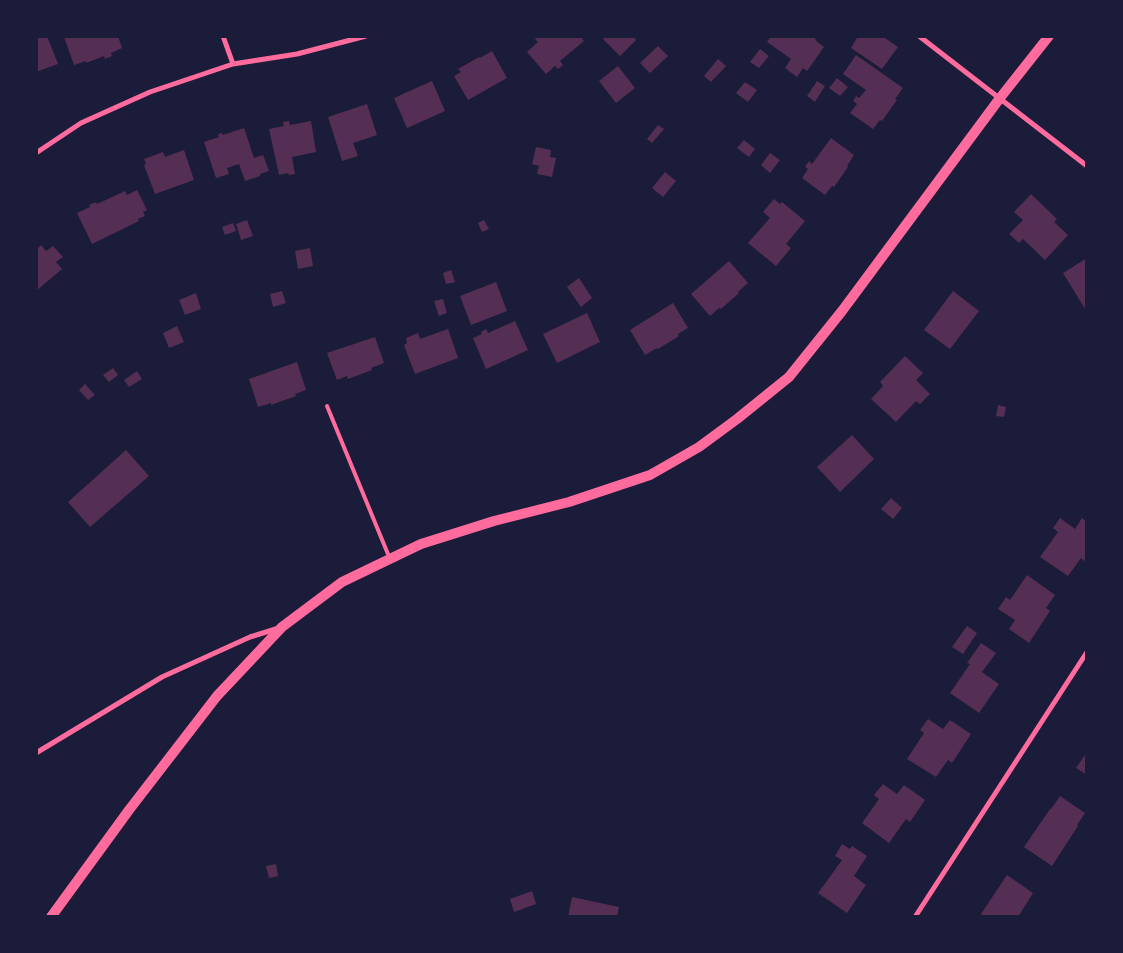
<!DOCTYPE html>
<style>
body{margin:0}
#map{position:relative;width:1123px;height:953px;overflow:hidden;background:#1b1b3a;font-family:"Work Sans",sans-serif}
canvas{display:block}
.frame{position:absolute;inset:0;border:38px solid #1b1b3a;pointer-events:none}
</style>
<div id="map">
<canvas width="1123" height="953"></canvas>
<div class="frame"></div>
</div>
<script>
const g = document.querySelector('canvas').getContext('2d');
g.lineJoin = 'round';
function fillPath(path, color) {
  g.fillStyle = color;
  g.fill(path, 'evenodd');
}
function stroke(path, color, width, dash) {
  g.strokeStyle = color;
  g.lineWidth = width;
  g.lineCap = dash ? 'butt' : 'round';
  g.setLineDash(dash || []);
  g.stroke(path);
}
fillPath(new Path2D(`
 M36 36H47L58 64 36 72Z
 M67 36H118L122 48 111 53 112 56 105 59 104 56 86 63V61L74 65 64 37Z
 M538 36H542L543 37 545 36H580L584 41 560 61 563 65 558 69 555 66 546 74 527 52 538 42 535 39Z
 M606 36H633L636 40 620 56 603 39Z
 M771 36H812L816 39 815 40 824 47 807 71 803 68 797 77 785 68 791 59 767 42Z
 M858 36H882L898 47 882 69 851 48Z
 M658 46 668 56 650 73 640 63Z
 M760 49 769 56 759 68 750 62Z
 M492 51 507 78 468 100 454 76 461 72 458 69 479 57 480 58Z
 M856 55 903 88 895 99 897 100 882 121 880 120 873 129 850 113 857 104 853 101 856 96 859 98 866 90 843 74Z
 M718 59 726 66 711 82 704 76Z
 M618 66 635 88 616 103 599 81Z
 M837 78 848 87 840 96 829 88Z
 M432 81 445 111 407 128 394 98Z
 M817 81 825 86 815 102 807 96Z
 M745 82 757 90 748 102 736 93Z
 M367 104 377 135 353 143 358 156 342 161 328 117Z
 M289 121 290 125 311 121 316 152 292 157 295 174 289 175 288 173 279 175 269 129 284 126 283 122Z
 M658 125 664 129 652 143 647 139Z
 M244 128 254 158 263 155 269 171 260 174V176L245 181 239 164 227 168 229 174 216 178 204 142 219 137 218 134 222 133 223 135Z
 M831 138 854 155 847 166 848 167 834 187 832 186 825 195 802 178 808 169 805 167 809 161 812 164Z
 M744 140 755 149 749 157 737 148Z
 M536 147 551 150 550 157 556 158 552 177 537 174 539 166 532 164Z
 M184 150 194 180 155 194 144 165 146 164 144 159 163 152 165 157Z
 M770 153 780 160 770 173 761 165Z
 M665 172 676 181 663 197 652 188Z
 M137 190 147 210 143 212 145 216 138 219 139 221 92 244 77 213 90 207 89 205 96 202 97 204 125 191 127 195Z
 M1031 194 1057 219 1054 222 1068 235 1045 260 1023 239 1019 243 1009 234 1023 220 1014 212Z
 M774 199 780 204 782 202 805 221 786 244 791 248 776 266 748 243 770 218 763 212Z
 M247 220 253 236 241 240 236 224Z
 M484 220 489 229 482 232 478 223Z
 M233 223 236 231 225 235 222 227Z
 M41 245 46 251 53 246 63 257 56 262 62 269 36 291V250Z
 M310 248 313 266 298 269 295 251Z
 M1087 258V312L1063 273Z
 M729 261 748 283 738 292 739 293 721 309 719 308 710 316 691 294Z
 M451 270 455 282 446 284 443 273Z
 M579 278 592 298 581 307 567 287Z
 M496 282 507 311 471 325 460 296Z
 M282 291 286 303 273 307 270 294Z
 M953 291 979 311 950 349 924 330Z
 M196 293 201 309 185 315 179 300Z
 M443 299 447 313 439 316 434 301Z
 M673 303 688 328 678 334 679 336 658 349 657 348 645 355 630 330Z
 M587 313 600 342 557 363 543 334Z
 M515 321 528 350 486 369 473 338 482 334 481 332 486 329 488 333Z
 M177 326 184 342 169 348 163 333Z
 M448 329 458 358 415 374 404 345 407 343 406 338 418 333 420 339Z
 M375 337 384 363 371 368 372 370 348 379 347 376 337 380 327 353Z
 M905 356 923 373 916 380 930 394 920 404 916 401 896 422 871 399 883 386 880 382Z
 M297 362 306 390 295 394 296 396 271 405V403L258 407 249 379Z
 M113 368 118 375 109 382 103 375Z
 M137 371 142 379 129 387 124 380Z
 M85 384 95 395 88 400 79 390Z
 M998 405 1006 407 1004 417 996 416Z
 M852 435 874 459 840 492 817 467Z
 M126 450 149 476 90 527 68 502Z
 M891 498 902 508 893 519 881 509Z
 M1060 518 1075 529 1082 518 1087 522V557L1084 561 1081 558 1068 576 1040 557 1058 532 1053 528Z
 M1027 575 1055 595 1046 608 1050 611 1029 643 1009 629 1015 620 998 609 1006 597 1010 600Z
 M967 626 977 633 963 654 952 647Z
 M981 643 996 653 982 672 999 684 979 713 950 693 970 664 967 663Z
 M928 719 943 729 950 720 971 734 952 763 948 760 936 777 907 759 924 733 920 730Z
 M1087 752V775L1076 768Z
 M883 784 897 794 904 785 925 800 910 822 906 819 889 843 862 823 879 799 874 795Z
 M1060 796 1085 813 1077 825 1078 826 1052 866 1024 847 1050 809H1051Z
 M842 844 850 849 852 846 867 856 854 876 866 885 847 913 818 893 842 860 835 856Z
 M276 864 278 876 269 878 266 866Z
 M1007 875 1033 893 1018 917H984L981 914Z
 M532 891 536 904 514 912 510 899Z
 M572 897 619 907 617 917H568Z`), '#542f53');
stroke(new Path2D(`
 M327 406 390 559`), '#ff6b9d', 4);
stroke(new Path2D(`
 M223 36 233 64
 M919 36 1087 166
 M36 153 81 123 150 92 233 64 297 54 366 36
 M36 753 162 677 250 637 279 628
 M915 917 1087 652`), '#ff6b9d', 5);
stroke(new Path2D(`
 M51 917 129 810 217 696 282 627 342 582 421 544 494 521 569 502 650 475 699 447 737 419 789 377 842 311 1000 98 1049 36`), '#ff6b9d', 10);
</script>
